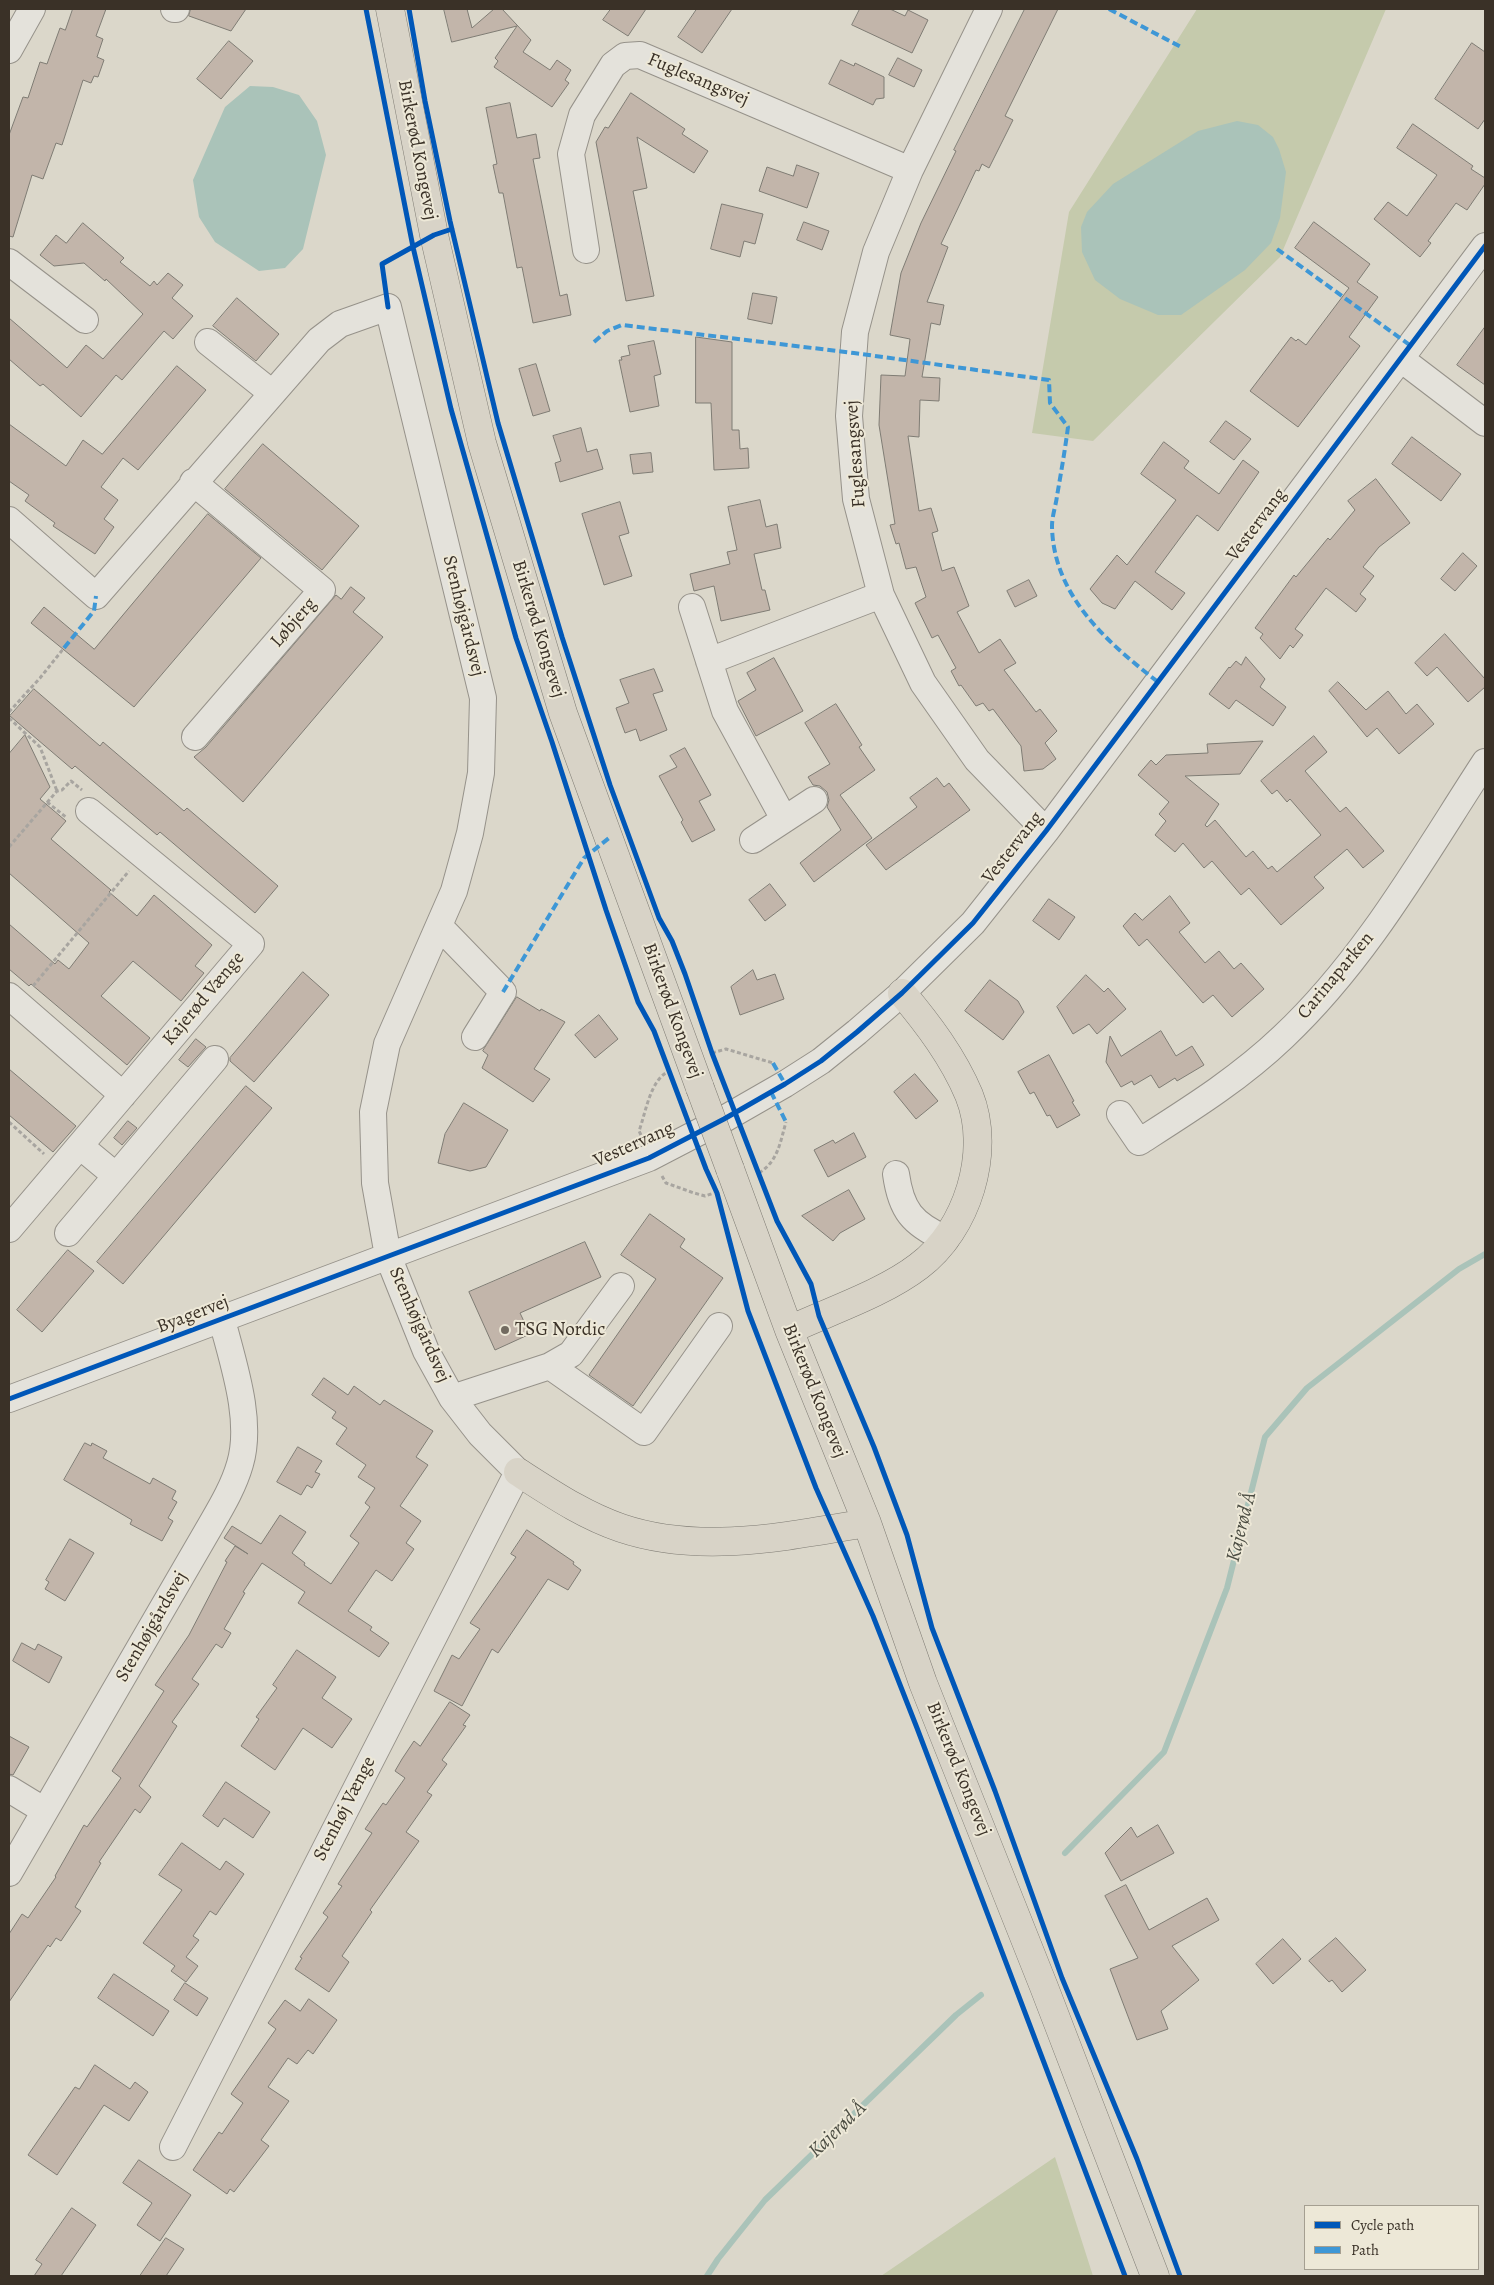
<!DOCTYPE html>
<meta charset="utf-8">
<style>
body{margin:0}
#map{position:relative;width:1494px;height:2285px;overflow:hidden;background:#dbd7ca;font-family:Alegreya,serif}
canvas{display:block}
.frame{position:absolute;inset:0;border:10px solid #3a3127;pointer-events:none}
.legend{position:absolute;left:1304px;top:2205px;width:175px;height:65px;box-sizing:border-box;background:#ede8d7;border:1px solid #a59f91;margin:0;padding:6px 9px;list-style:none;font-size:15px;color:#3a3127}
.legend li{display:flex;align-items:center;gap:10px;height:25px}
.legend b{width:25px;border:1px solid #a59f91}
</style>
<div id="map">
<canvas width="1494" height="2285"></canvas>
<div class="frame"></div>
<ul class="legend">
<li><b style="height:6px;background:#0057b8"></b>Cycle path</li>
<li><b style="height:6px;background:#3e97d6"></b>Path</li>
</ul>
</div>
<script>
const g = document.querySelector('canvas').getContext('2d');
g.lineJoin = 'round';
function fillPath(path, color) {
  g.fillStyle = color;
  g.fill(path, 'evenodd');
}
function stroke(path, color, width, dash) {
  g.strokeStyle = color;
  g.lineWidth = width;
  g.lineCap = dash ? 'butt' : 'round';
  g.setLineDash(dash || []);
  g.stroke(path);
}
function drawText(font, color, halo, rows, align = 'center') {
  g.font = font + ' Alegreya,serif';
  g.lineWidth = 4;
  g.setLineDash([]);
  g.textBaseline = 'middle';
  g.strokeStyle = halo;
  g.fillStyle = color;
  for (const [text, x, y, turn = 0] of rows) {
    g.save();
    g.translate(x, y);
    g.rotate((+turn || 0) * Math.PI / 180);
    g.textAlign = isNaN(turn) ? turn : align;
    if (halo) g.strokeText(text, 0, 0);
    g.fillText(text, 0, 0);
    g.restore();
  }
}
fillPath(new Path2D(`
 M1197 9H1386L1280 257 1093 441 1032 433 1069 212Z
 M1055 2157 1093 2276H881Z`), '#c5caac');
fillPath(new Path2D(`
 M250 86 273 87 299 95 317 121 326 155 303 249 285 268 259 271 215 242 199 217 193 180 225 107Z
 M1237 121 1258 125 1273 137 1279 149 1286 172 1280 218 1271 243 1245 270 1181 315H1158L1120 299 1095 280 1082 252 1081 227 1087 212 1113 184 1198 131Z`), '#aac3b9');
stroke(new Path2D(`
 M1065 1853 1164 1752 1227 1588 1265 1437 1307 1388 1459 1269 1485 1254
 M707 2276 718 2259 765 2200 956 2015 981 1995`), '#aac3b9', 6);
const building = new Path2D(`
 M73 9H106L96 36 103 39 97 57 104 60 98 77 94 76 91 83 83 80 62 145 56 143 43 179 32 175 13 237 9 236V135L23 97 28 98 40 62 47 64 60 28 65 30Z
 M191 9H246L231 31 189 16Z
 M444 9H467L472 28 494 9H502L531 40 523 52 550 70 557 60 571 70 565 80 569 83 552 107 494 67 498 61 495 58 517 26 452 42Z
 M611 9H646L628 36 603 20Z
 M697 9H732L702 53 678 37Z
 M860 9H890L905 16 908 10 928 20 912 53 852 25Z
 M1025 9H1058L1005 116 1013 120 989 168 982 164 979 171 976 170 941 244 948 247 927 302 944 305 940 325 931 323 922 377 940 378 939 401 920 400 919 437 908 436 919 511 931 508 938 531 932 533 942 571 954 567 969 606 957 612 979 653 1000 639 1016 663 1004 670 1036 712 1040 709 1057 731 1045 743 1056 759 1043 769 1024 771 1021 746 993 709 989 711 983 703 976 706 961 685 959 686 951 671 956 668 938 635 932 638 915 603 926 597 916 567 906 569 899 543 896 544 890 525 895 524 879 425 881 375 905 376 910 339 890 335 901 273 921 223 956 151 954 150Z
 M229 41 253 61 221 99 197 79Z
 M1472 43 1485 52V119L1478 129 1435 99Z
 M898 58 922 70 914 87 889 75Z
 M841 60 854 66 855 63 884 77V98L876 99 873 105 829 84Z
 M631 93 685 129 682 134 708 151 694 173 637 137 647 188 633 191 654 296 626 301 596 142 605 127 608 128Z
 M510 103 517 138 536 134 540 158 533 159 560 296 567 294 571 315 533 323 522 267 517 268 503 193H499L493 165 497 164 486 108Z
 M1413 124 1473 166 1471 169 1485 178V184L1467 210 1456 203 1428 241 1431 243 1420 257 1374 219 1388 202 1407 216 1437 175 1397 148Z
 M797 165 819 173 807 208 759 191 767 167 793 176Z
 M722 204 763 214 755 244 744 241 740 257 711 249Z
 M804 222 829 231 822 250 797 240Z
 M1314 222 1370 264 1357 282 1378 297 1349 337 1360 346 1298 427 1250 391 1291 337 1296 341 1298 339 1306 345 1349 288 1295 248Z
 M83 223 124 258 120 262 150 286 154 281 157 285 168 273 183 285 172 298 193 316 173 339 164 331 122 380 116 375 81 417 43 384 40 386 9 359V318L67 368 86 345 103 359 143 314 106 279 105 281 84 263 54 266 40 255 56 235 66 243Z
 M753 293 777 297 772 324 748 319Z
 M237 298 279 334 256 361 213 326Z
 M1485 327V385L1457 365Z
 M696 337 732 342V430H739L740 449 748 448 749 468 714 470 711 403H696Z
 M654 341 661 374 654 376 659 406 630 412 619 360H622L621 357 630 355 628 346Z
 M536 364 550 411 533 416 519 369Z
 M177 366 206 390 138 470 123 458 101 487 118 500 104 519 114 527 95 554 53 526 55 523 25 501 29 495 9 481V424L66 466 83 440 102 454Z
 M1226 421 1251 439 1234 460 1210 442Z
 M581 428 587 452 597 449 603 469 560 482 555 463 561 461 553 436Z
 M1412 437 1461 474 1441 501 1392 464Z
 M1164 442 1189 461 1184 468 1219 494 1243 460 1259 472 1218 531 1197 515 1155 572 1185 593 1172 610 1135 581 1115 609 1102 603 1090 589 1117 555 1127 565 1176 500 1141 474Z
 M263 444 359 526 322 570 225 489Z
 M651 453 653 472 633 474 630 455Z
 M1376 479 1410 523 1379 547 1363 567 1374 576 1360 594 1366 599 1356 612 1326 588 1295 629 1303 635 1293 648 1290 645 1280 659 1260 638 1263 634 1255 628 1294 575 1296 577 1328 538 1330 540 1355 510 1348 501Z
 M760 500 766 527 777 524 781 548 754 554 762 590H765L770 610 721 621 714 586 694 591 690 574 730 564 727 552 737 550 728 507Z
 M620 502 629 533 619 536 632 576 604 585 582 514Z
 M208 514 261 558 134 707 31 623 44 607 94 649Z
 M1463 553 1477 566 1455 591 1441 579Z
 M1029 580 1037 596 1015 607 1007 591Z
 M351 587 365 598 353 612 383 637 243 802 194 757 206 747 336 595 341 599Z
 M1445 634 1485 679V687L1468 702 1437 667 1427 676 1415 663Z
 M1246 657 1265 679 1260 687 1286 707 1273 726 1239 702 1236 700 1229 709 1209 694 1229 667 1230 668 1236 661 1241 665Z
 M774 658 803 711 756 736 738 701 756 690 747 673Z
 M654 669 663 691 653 694 667 730 640 741 636 729 625 733 616 708 629 703 620 680Z
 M1338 682 1366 710 1388 691 1406 714 1417 704 1434 724 1399 754 1377 728 1367 737 1329 691Z
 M34 689 100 746 103 742 184 811 187 808 278 886 255 913 160 832 157 835 75 766 72 769 10 716Z
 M836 704 862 745 859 747 875 770 840 795 872 838 814 882 800 863 841 830 827 807 829 800 827 792 820 786 813 785 808 777 830 764 805 723Z
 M25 735 50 787 40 799 66 821 51 839 111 890 109 892 137 916 154 895 212 945 195 966 204 973 181 1001 133 961 101 996 150 1038 127 1065 31 984 29 986 9 969V924L55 964 58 960 69 969 89 943 9 873V754Z
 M1314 736 1327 752 1305 771 1340 812 1346 807 1384 851 1363 868 1347 849 1314 877 1324 888 1281 925 1249 888 1241 895 1212 861 1204 868 1183 843 1175 852 1155 835 1166 821 1159 814 1169 802 1138 775 1151 760 1156 765 1166 755 1208 753 1207 744 1263 741 1240 774 1185 776 1219 804 1205 825 1207 827 1215 820 1246 857 1253 851 1268 869 1272 866 1277 872 1321 835 1290 799 1287 802 1277 790 1272 794 1261 781Z
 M685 748 711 795 699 801 715 830 692 842 681 822 683 820 659 776 677 767 670 756Z
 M937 778 944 787 949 783 970 810 886 870 866 845 917 807 910 798Z
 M770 884 786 905 765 921 749 900Z
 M1170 896 1190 923 1179 932 1205 963 1219 951 1234 969 1241 963 1264 989 1232 1017 1213 995 1203 1003 1147 939 1139 946 1123 926 1135 913 1142 920Z
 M1049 899 1075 917 1059 940 1033 921Z
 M753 970 757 980 775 974 784 999 740 1015 731 987Z
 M303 972 329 995 254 1082 230 1061V1058Z
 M1086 975 1104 992 1108 988 1126 1009 1097 1034 1089 1024 1073 1034 1057 1007Z
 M990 980 1018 1001 1024 1012 1003 1040 965 1011Z
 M517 997 540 1011 541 1009 565 1022 534 1069 550 1079 533 1102 482 1068 488 1055 483 1051Z
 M599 1015 618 1039 595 1058 575 1035Z
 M1161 1031 1176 1056 1192 1046 1204 1065 1177 1081 1175 1078 1159 1088 1151 1075 1134 1085 1132 1081 1121 1087 1106 1062 1110 1036 1121 1056Z
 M196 1039 206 1047 188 1067 179 1060Z
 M1049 1055 1074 1101 1072 1102 1080 1115 1057 1128 1050 1115 1047 1116 1034 1092 1030 1094 1018 1072Z
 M9 1069 76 1126 53 1152 9 1115Z
 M915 1074 938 1101 916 1119 894 1092Z
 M246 1086 272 1108 123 1284 97 1262Z
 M464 1103 508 1130 486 1167 470 1171 438 1163 445 1134Z
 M128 1121 137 1128 122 1145 114 1138Z
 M854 1133 866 1157 828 1177 814 1150 833 1140 835 1143Z
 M849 1190 865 1219 840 1233 833 1241 802 1216Z
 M650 1214 685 1239 680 1247 723 1278 633 1406 589 1375 656 1279 621 1255Z
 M585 1242 601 1277 520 1313 530 1334 495 1350 469 1292Z
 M68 1250 94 1271 42 1332 17 1310Z
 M324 1378 348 1395 354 1386 380 1405 384 1400 433 1431 416 1457 428 1465 400 1506 421 1521 406 1543 414 1549 392 1581 376 1570 348 1611 372 1627 370 1630 389 1643 379 1657 298 1603 305 1592 262 1563 243 1592 245 1593 224 1629 231 1633 222 1648 216 1644 192 1679 199 1684 172 1722 177 1726 139 1786 151 1797 140 1813 135 1809 99 1862 101 1863 75 1907 81 1911 61 1941 56 1938 50 1947 48 1945 9 2002V1934L22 1914 28 1918 56 1877 55 1876 84 1825 87 1827 121 1778 112 1771 164 1691 155 1685 189 1635 227 1562 225 1561 235 1546 248 1554 224 1538 232 1526 261 1544 280 1515 306 1532 292 1553 305 1563 304 1565 331 1584 359 1543 350 1536 370 1507 365 1503 375 1488 358 1477 366 1465 336 1444 347 1428 332 1418 336 1412 312 1395Z
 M85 1443 91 1446 92 1443 107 1451 103 1458 150 1484 153 1478 176 1491 172 1499 177 1502 168 1518 173 1521 162 1541 130 1524 132 1520 64 1480Z
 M298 1447 322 1461 315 1472 320 1474 312 1488 307 1485 301 1495 277 1482Z
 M527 1530 574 1562 573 1564 581 1570 568 1590 548 1579 498 1653 492 1649 462 1706 434 1691 452 1655 459 1659 480 1629 470 1623 516 1557 511 1554Z
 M70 1539 94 1553 65 1601 45 1589 49 1582 46 1580Z
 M22 1643 35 1650 38 1644 62 1657 49 1683 13 1661Z
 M297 1650 336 1677 322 1698 352 1719 332 1748 303 1728 275 1770 241 1746 259 1719 256 1717 277 1688 273 1685Z
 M450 1702 470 1715 463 1725 466 1726 442 1760 447 1764 427 1792 432 1795 406 1832 419 1841 370 1910 372 1912 342 1956 349 1962 329 1992 295 1969 302 1958 300 1957 328 1917 323 1913 342 1886 338 1884 372 1833 365 1829 383 1803 386 1805 405 1778 395 1771 402 1759 414 1741 420 1746Z
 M9 1736 29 1747 13 1775 9 1774Z
 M226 1782 270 1812 253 1838 224 1818 218 1827 203 1816Z
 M1158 1825 1174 1853 1121 1881 1105 1853 1131 1827 1137 1837Z
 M182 1843 220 1870 226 1861 244 1874 216 1915 210 1911 193 1936 199 1940 186 1957 198 1966 186 1982 171 1971 175 1966 143 1943 182 1890 159 1875Z
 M1126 1885 1149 1930 1207 1898 1219 1920 1172 1946 1199 1980 1161 2011 1168 2029 1137 2040 1110 1969 1138 1958 1105 1896Z
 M1336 1938 1366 1970 1342 1992 1332 1980 1329 1982 1309 1961Z
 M1283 1939 1301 1959 1273 1984 1256 1964Z
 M114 1974 169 2011 153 2036 98 1998Z
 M185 1983 208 1998 197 2016 174 2000Z
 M309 1999 337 2020 313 2054 308 2050 297 2064 288 2058 268 2087 289 2101 261 2140 269 2146 234 2192 230 2189 227 2194 193 2170 219 2132 222 2134 243 2103 231 2094 276 2029 268 2023 285 2000 300 2011Z
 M95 2065 130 2089 135 2082 148 2092 129 2121 104 2105 57 2175 28 2155 75 2087 79 2089Z
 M139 2160 191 2195 160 2241 137 2225 152 2203 123 2183Z
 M72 2208 96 2225 61 2276H34L42 2264 36 2260Z
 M166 2238 184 2249 166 2276H140Z`);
fillPath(building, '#c2b5aa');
stroke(building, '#7f7c74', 1);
const minor = new Path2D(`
 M174 9H176
 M989 9 910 170 876 252 855 332 849 416 856 499 881 595 923 683 977 760 1046 831
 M9 50 32 9
 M586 250 571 154 582 115 613 65 625 56 640 55 910 170
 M9 262 85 320
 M208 342 272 393
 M1401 359 1485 423
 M193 482 322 590 195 737
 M9 520 96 596 319 340 340 324 388 307 483 698 481 773 470 833 454 891 387 1044 373 1112 375 1183 388 1256 426 1351 452 1398 480 1434 518 1472 173 2147
 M692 607 725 711 784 819
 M709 661 881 595
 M753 840 814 800
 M439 926 503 992 475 1037
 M9 996 123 1095
 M1120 1114 1139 1142C1189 1110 1239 1079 1283 1037 1366 959 1423 857 1485 762
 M80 1146 115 1175
 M896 1174C901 1210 912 1224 946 1239
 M9 1229 251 944 89 811
 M68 1233 215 1059
 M550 1366 644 1432 719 1326
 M452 1398 550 1366 571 1354 621 1286
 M9 1399 649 1158 724 1119 785 1084 821 1061 857 1032 902 993 973 923 1046 831 1485 246
 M9 1789 45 1811
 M9 1873 212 1523C223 1504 234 1485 240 1464 253 1420 233 1363 222 1320`);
const major = new Path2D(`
 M390 9 434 235 482 443 563 713 700 1088
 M730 1169 789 1330 867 1523 923 1683 1044 1987 1155 2276
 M789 1330C830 1311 884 1293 919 1266 967 1230 992 1152 969 1095 953 1057 928 1024 902 993
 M518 1472C551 1493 583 1515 621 1528 701 1555 787 1536 867 1523`);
stroke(minor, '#96928a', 28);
stroke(major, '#7f7c74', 29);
stroke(new Path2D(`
 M9 712 40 678 64 648
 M9 718 40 747 57 791
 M47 802 67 818
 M9 847 57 791 62 790 71 781 82 790
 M33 986 129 871
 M712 1053 726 1049 773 1063
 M9 1122 44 1154
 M641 1135 639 1131C646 1112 650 1080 669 1071
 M759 1173C778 1161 780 1143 786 1122
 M662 1176 666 1183 694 1193 705 1196 714 1193`), '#a8a5a0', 3, [4, 2.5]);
stroke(minor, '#e4e2db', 26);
stroke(major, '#d8d3c7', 28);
const majorBridge = new Path2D(`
 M700 1088 730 1169`);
stroke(majorBridge, '#7f7c74', 29, []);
stroke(majorBridge, '#d8d3c7', 28);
stroke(new Path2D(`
 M1109 9 1181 47
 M1277 249 1411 346
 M594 342 607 331 622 325 854 353 1049 380 1050 403 1068 427C1065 450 1061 473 1057 496 1056 505 1052 516 1052 526 1053 596 1108 643 1158 682
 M64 648 94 611 96 596
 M503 992 584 858 609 838
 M773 1063 785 1084
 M771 1092 786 1122`), '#3e97d6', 4, [8, 4]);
stroke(new Path2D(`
 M366 9 413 247 451 409 516 638 552 742 606 910 638 1002 654 1031 706 1169 717 1193 748 1311 816 1488 873 1616 917 1728 1125 2276
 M409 9 425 101 450 221 498 423 562 637 610 785 659 918 672 941 685 974 712 1053 777 1221 811 1284 819 1316 874 1447 907 1535 932 1628 995 1791 1062 1978 1137 2159 1180 2276
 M388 307 382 264 434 235 452 229
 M9 1399 649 1158 724 1119 785 1084 821 1061 857 1032 902 993 973 923 1046 831 1485 246`), '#0057b8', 5);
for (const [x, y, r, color] of [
 [505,1330,5,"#726b60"]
]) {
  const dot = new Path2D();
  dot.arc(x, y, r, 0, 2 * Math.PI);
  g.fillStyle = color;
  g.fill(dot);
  stroke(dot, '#ede8d7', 2);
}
drawText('19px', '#3a3127', '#ede8d7', [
 ["Fuglesangsvej",698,80,23],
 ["Birkerød Kongevej",417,150,79],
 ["Fuglesangsvej",856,454,-94],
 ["Vestervang",1257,525,-53],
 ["Stenhøjgårdsvej",463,616,76],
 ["Løbjerg",294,623,-49],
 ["Birkerød Kongevej",538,629,73],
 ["Vestervang",1013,848,-52],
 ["Carinaparken",1336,976,-50],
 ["Kajerød Vænge",204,999,-50],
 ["Birkerød Kongevej",672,1011,70],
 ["Vestervang",634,1145,-24],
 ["Byagervej",193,1315,-21],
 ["Stenhøjgårdsvej",419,1325,66],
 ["Birkerød Kongevej",814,1391,68],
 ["Stenhøjgårdsvej",152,1627,-60],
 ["Birkerød Kongevej",958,1769,68],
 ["Stenhøj Vænge",345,1809,-63]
]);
drawText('19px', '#3a3127', '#ede8d7', [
 ["TSG Nordic",515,1330]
], 'left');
drawText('italic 20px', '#4c4d43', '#ede8d7', [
 ["Kajerød Å",1242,1527,-76],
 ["Kajerød Å",838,2130,-44]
]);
</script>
